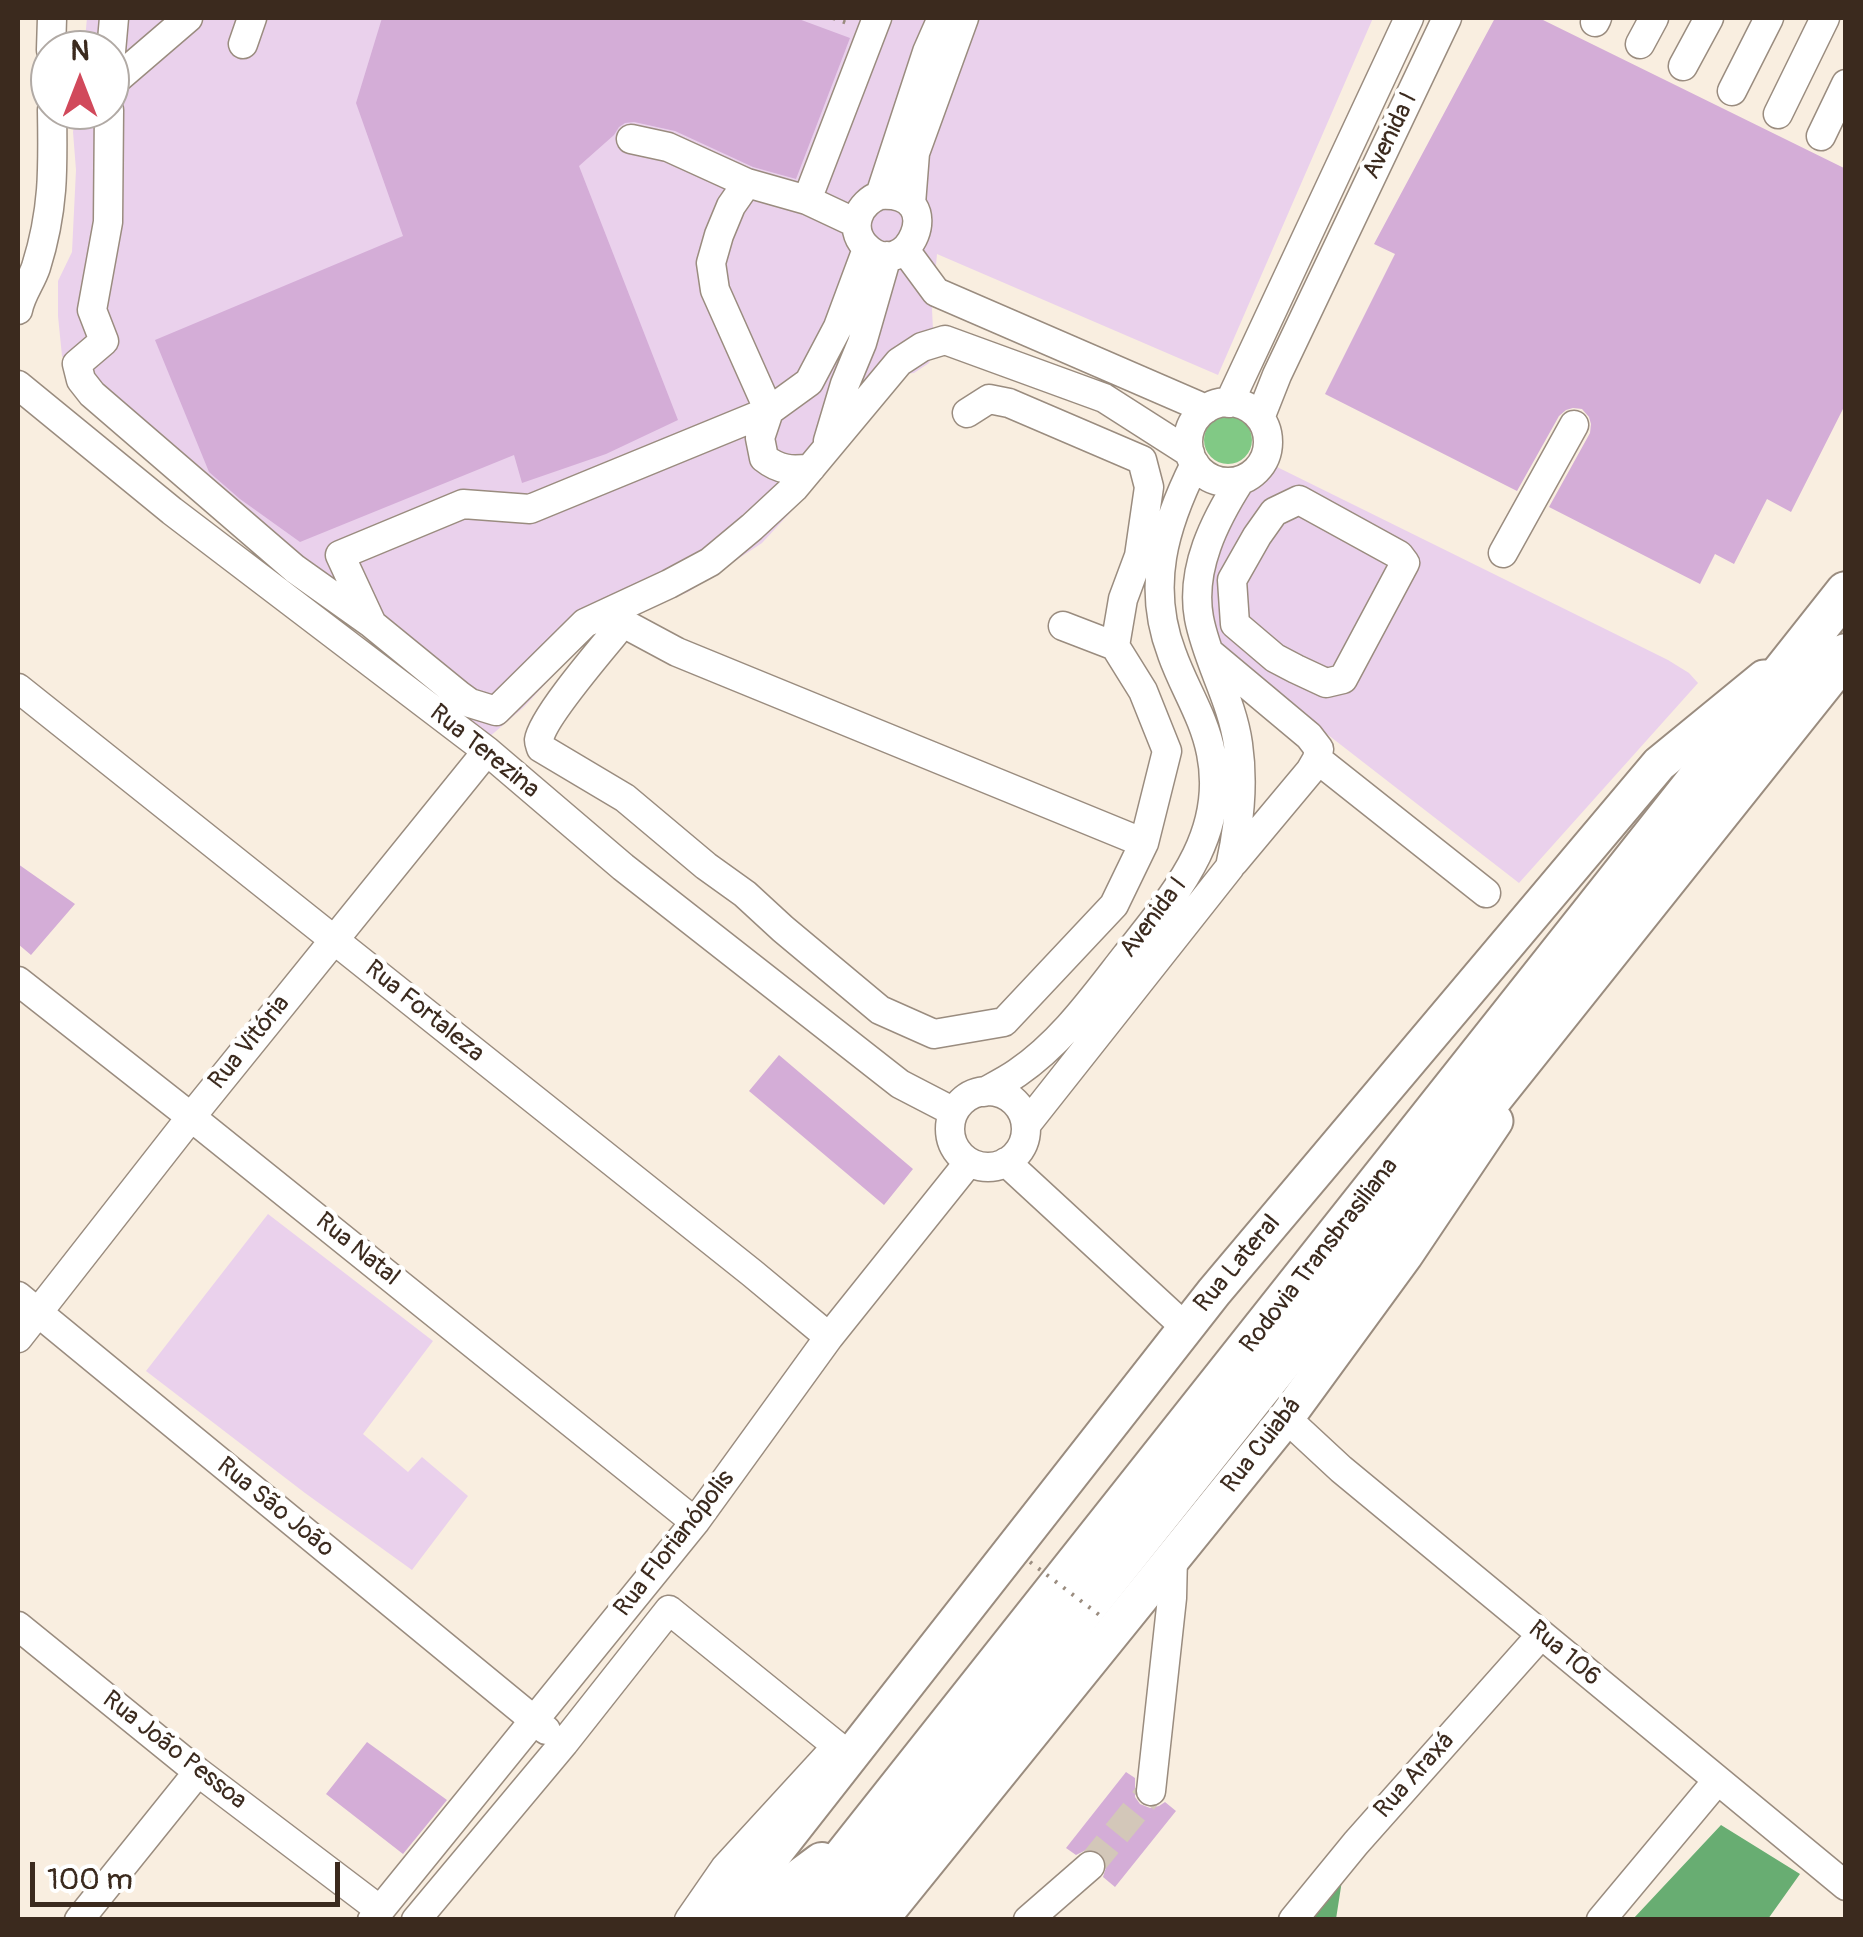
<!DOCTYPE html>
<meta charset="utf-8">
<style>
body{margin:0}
#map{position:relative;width:1863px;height:1937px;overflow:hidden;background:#f9eee0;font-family:Pangolin,sans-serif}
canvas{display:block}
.frame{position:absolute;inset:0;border:20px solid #3b2a1e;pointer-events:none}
.north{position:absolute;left:30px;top:30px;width:100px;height:100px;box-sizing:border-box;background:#fff;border:2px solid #b1aaa5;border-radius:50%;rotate:0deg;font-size:28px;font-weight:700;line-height:40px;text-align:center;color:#3b2a1e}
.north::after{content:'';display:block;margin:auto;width:35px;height:45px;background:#d1495b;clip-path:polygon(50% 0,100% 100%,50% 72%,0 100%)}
.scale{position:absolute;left:30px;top:1862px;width:310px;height:45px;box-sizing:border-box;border:5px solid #3b2a1e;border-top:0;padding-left:12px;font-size:30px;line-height:35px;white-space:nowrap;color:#3b2a1e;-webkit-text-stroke:8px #fff;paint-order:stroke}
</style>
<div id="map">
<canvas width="1863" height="1937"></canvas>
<div class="frame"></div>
<div class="north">N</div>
<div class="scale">100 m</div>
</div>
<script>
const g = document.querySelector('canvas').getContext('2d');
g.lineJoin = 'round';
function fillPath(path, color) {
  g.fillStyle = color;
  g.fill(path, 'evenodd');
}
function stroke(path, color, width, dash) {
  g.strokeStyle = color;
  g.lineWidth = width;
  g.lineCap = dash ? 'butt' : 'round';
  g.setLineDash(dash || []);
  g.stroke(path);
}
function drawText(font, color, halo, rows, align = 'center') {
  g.font = font + ' Pangolin,sans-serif';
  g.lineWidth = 9;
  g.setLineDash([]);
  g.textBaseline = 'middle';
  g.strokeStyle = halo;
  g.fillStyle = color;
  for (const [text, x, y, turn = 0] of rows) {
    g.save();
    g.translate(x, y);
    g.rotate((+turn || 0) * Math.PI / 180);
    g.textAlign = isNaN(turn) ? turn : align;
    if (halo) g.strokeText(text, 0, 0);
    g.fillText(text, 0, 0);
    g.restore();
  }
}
fillPath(new Path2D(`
 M87 18H1373L1218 375 937 254 932 309 934 351 929 363 914 373 898 375 878 391 800 502 762 543 688 592 609 623 587 639 524 707 488 738 292 573 81 388 62 356 58 316V281L72 252 76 170 73 132 76 110H110V50H84Z
 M1273 465 1668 660 1689 673 1698 683 1519 883 1207 641 1194 585 1224 510 1254 485Z
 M268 1214 433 1341 363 1434 408 1472 422 1457 468 1496 412 1570 305 1493 146 1371Z`), '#ead1ec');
fillPath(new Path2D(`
 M1204 440a24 24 0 1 1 48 0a24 24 0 1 1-48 0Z`), '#81c985');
fillPath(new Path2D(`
 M1721 1825 1800 1874 1768 1919H1633Z
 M1343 1874 1336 1919H1306Z`), '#68ad72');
fillPath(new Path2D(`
 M382 18H796L850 38 796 179 753 167 675 131 634 122 625 123 619 127 614 135 579 166 678 420 606 454 522 483 514 455 300 542 240 499 209 472 155 340 403 236 356 103Z
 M1495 18H1539L1846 169V403L1791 512 1767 499 1734 564 1715 554 1700 584 1549 507 1590 433 1591 424 1589 417 1582 409 1573 408 1566 410 1559 416 1517 491 1325 394 1395 254 1374 244Z
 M18 864 75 904 31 955 18 944Z
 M779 1055 913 1169 884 1205 749 1091Z
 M367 1742 447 1800 403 1854 326 1794Z
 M1126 1772 1135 1778V1797L1140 1804 1150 1808 1159 1806 1165 1802 1176 1811 1115 1887 1103 1877 1107 1864 1102 1854 1095 1849H1088L1076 1855 1066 1848Z`), '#d4add7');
stroke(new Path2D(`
 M1090 1866 1151 1791`), '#d3c7b9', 28, [28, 14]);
const minor = new Path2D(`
 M1595 22 1597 18
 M243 44 252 18
 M1640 44 1654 18
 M51 50 52 18
 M110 63 114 18
 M1683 66 1709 18
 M110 85 188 18
 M1732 91 1769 18
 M109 110 108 222 92 310 104 341 77 364 81 380 92 394 295 569 371 623
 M1778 114 1825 18
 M1821 136 1846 84
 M631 139 668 147 747 183
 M880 195C951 190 906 289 865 246 848 227 859 203 880 195L927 52 942 18
 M807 200 877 18
 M911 204 915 153 964 18
 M867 249 838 327 809 382 769 411 530 509 463 504 340 555 372 624 459 695 470 703 496 711 585 623 669 584 710 562 752 527 794 488 899 362 922 347 945 340 1104 398 1190 453
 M905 250 936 292 1206 409
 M18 310C21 294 31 282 36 267 54 210 53 168 52 110
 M18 385 172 511 487 751 623 867 900 1084 954 1112
 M1188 442a40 40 0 1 1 80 0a40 40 0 1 1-80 0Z
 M1229 403 1409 18
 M967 413 989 399 1009 403 1142 460 1149 487 1139 556 1123 599 1115 646
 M1260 418 1277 375 1447 18
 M828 441 845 384 862 343 887 256
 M811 468C792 471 779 470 764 458L760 438 769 411 715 290 711 263 719 235 731 206 747 183 807 200 856 223
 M1299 500 1399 555 1405 563 1343 679 1326 683 1296 669 1275 658 1235 624 1232 580 1257 536 1274 512Z
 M1503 553 1574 425
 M616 610 623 623 677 652 1144 843
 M623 623C606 644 542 717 539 740 539 743 540 745 541 748L625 798 706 866 745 894 783 929 880 1010 934 1034 1004 1022 1114 905 1144 843 1167 751 1143 691 1115 646 1063 626
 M1211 654 1309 736 1319 749 1317 759 1310 771 1234 862
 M18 688 752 1273 829 1337
 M1317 759 1486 893
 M18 981 191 1117 695 1522
 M950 1129a38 38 0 1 1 76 0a38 38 0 1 1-76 0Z
 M984 1092C995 1086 1007 1080 1017 1073 1062 1042 1093 998 1126 956 1173 896 1228 836 1211 753 1204 717 1184 688 1172 654 1146 586 1164 526 1195 464
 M1026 1125 1230 867C1239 826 1244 786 1238 744 1232 700 1207 661 1199 618 1190 569 1215 520 1240 481
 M1006 1162 1185 1327
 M18 1296 546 1730
 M18 1338 191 1117 487 751
 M1286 1418 1341 1469 1846 1886
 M18 1626 198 1772 380 1910
 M1151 1791 1172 1598 1173 1556
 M79 1920 198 1772
 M372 1920 695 1522 829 1337 969 1162
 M416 1920 564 1743 669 1610 837 1746 725 1868 689 1920
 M1028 1920 1090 1866
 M1293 1920 1356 1843 1541 1635
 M1601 1920 1717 1781`);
const major = new Path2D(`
 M722 1920 1214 1292 1659 764 1764 678
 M880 1920 1286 1418 1405 1255 1495 1121`);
const highway = new Path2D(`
 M745 1920 822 1863
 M794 1920 1846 592
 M836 1920 1846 654`);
stroke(minor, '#9a8c7f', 31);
stroke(major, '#9a8c7f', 39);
stroke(highway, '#9a8c7f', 44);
stroke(new Path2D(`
 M833 18 850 24`), '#9a8c7f', 4, [2.5, 8]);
stroke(minor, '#fff', 28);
stroke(major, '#fff', 35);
stroke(highway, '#fff', 40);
stroke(new Path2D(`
 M1030 1562 1102 1617`), '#9a8c7f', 4, [2.5, 8]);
drawText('25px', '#3b2a1e', '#fff', [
 ["Avenida I",1391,136,-64],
 ["Rua Terezina",484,752,39],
 ["Avenida I",1154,918,-53],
 ["Rua Fortaleza",424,1012,39],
 ["Rua Vitória",250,1043,-51],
 ["Rua Natal",357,1250,39],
 ["Rodovia Transbrasiliana",1320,1256,-52],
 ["Rua Lateral",1238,1264,-50],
 ["Rua Cuiabá",1262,1446,-52],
 ["Rua São João",275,1508,39],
 ["Rua Florianópolis",675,1544,-52],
 ["Rua 106",1564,1654,40],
 ["Rua João Pessoa",174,1751,38],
 ["Rua Araxá",1415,1776,-48]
]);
</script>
